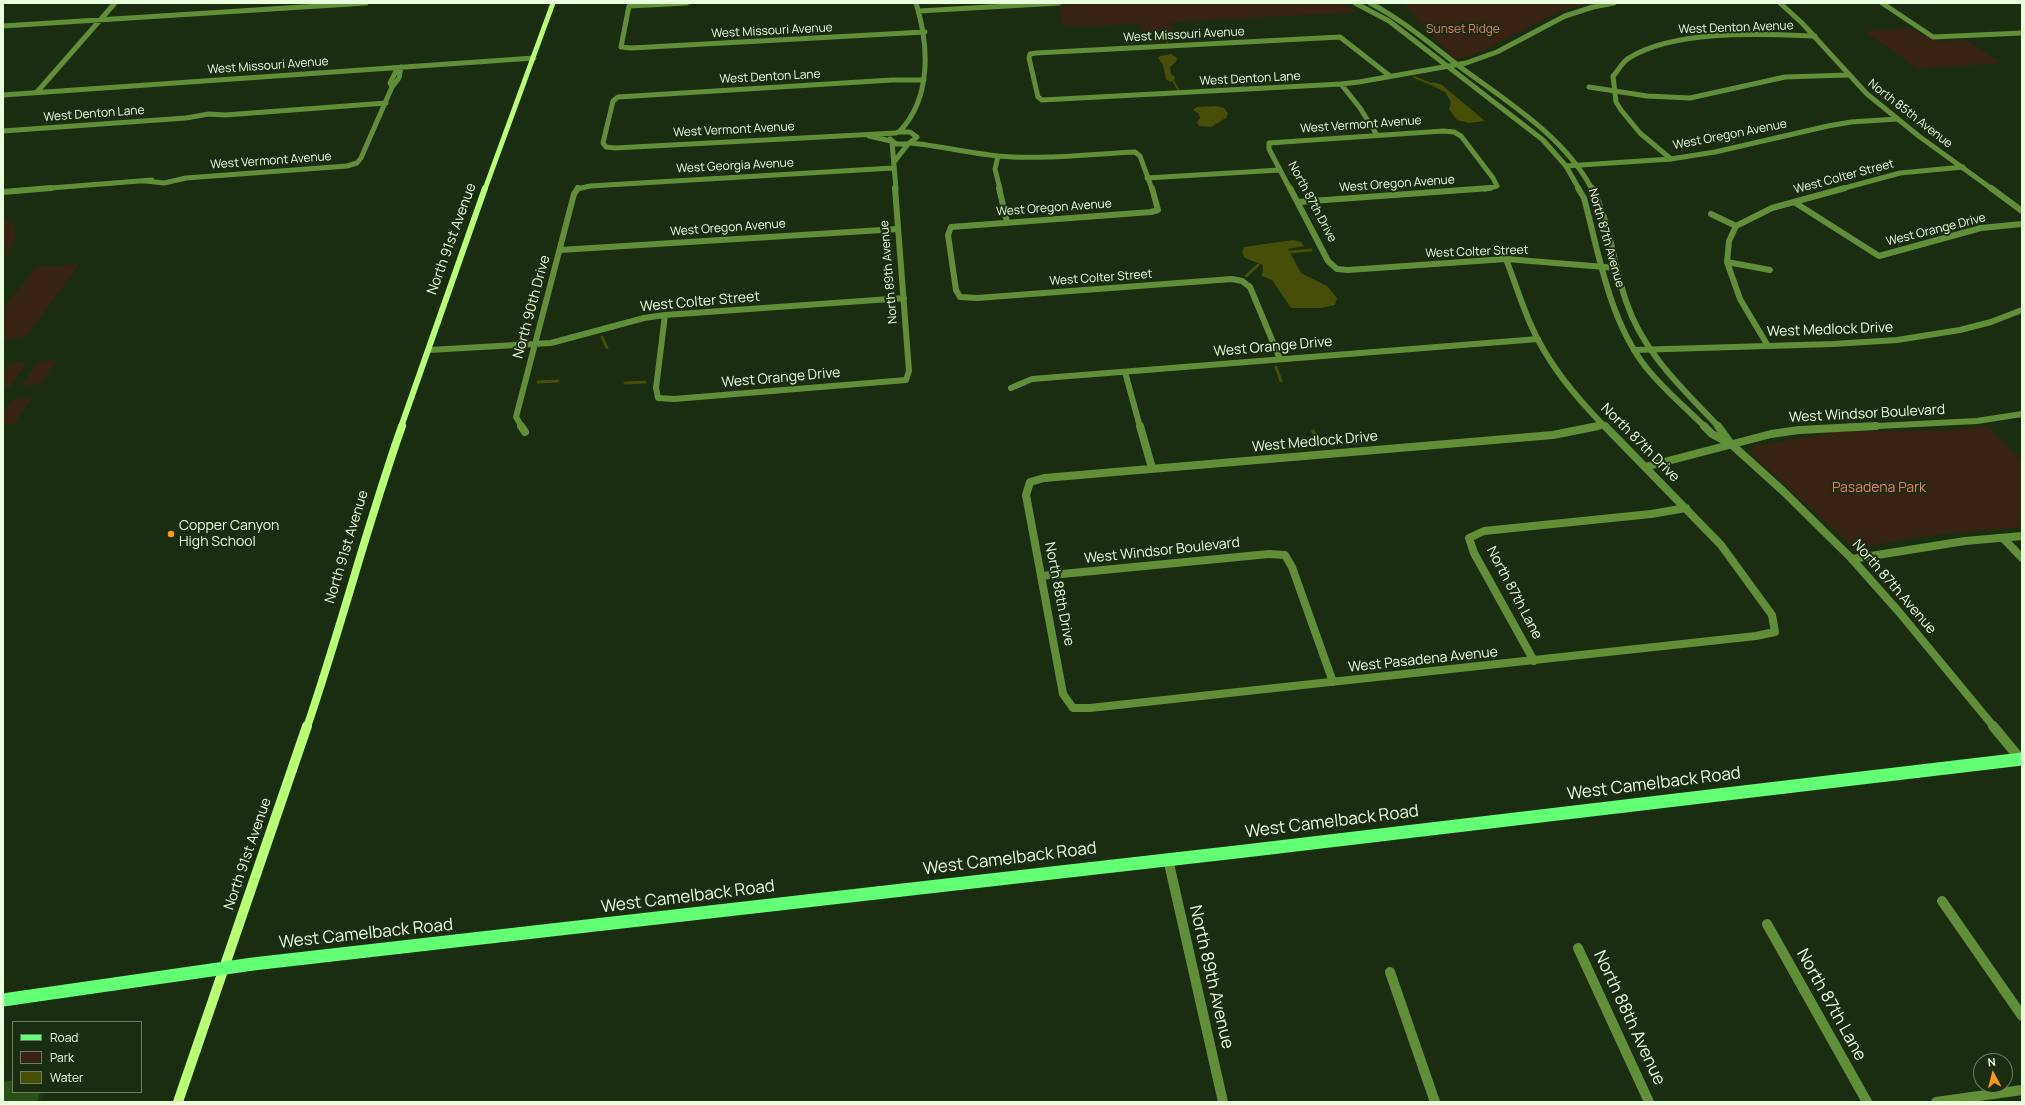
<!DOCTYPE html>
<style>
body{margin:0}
#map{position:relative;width:2025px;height:1105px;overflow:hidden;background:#1a2d10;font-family:Manrope,sans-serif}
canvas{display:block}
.frame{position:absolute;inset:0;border:4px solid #eaffdc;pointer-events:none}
.legend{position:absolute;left:12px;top:1021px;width:130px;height:72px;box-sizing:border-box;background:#1a2d10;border:1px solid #6d8162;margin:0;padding:5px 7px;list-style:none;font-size:12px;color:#eaffdc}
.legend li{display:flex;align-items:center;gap:8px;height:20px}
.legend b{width:20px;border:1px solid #6d8162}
.north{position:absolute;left:1973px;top:1053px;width:40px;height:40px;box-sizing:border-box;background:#1a2d10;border:1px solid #6d8162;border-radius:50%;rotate:353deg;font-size:11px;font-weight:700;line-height:16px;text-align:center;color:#eaffdc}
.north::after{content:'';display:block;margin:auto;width:14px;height:18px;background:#ff9908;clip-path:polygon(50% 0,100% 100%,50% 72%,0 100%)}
</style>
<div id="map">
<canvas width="2025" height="1105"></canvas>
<div class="frame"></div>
<ul class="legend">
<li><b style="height:5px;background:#63ff75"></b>Road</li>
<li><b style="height:11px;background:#382312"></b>Park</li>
<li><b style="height:11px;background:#464e07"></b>Water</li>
</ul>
<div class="north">N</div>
</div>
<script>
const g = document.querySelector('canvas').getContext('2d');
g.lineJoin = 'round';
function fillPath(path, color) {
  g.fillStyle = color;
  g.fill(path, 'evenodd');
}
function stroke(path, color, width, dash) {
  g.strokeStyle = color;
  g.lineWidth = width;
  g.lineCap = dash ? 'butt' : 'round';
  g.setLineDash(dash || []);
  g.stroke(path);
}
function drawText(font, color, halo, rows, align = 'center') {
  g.font = font + ' Manrope,sans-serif';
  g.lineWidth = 4;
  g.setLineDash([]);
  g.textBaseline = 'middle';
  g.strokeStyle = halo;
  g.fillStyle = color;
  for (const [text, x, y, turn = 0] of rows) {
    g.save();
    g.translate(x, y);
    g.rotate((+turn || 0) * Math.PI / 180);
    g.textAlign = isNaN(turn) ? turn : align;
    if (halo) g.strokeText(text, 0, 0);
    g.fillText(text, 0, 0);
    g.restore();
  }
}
fillPath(new Path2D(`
 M1072 3H1338L1361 12 1170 22 1178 41 1148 43 1139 24 1064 27 1059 7Z
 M1403 3H1591L1561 11 1478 53 1459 59 1448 55 1449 54Z
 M1911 28 1923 36 1939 41 1966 40 2002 63 1918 69 1865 31Z
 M3 217C23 227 14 246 3 260Z
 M79 264 26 337 3 339V309L36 267Z
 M57 360 40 384 21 386 39 361Z
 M27 362 10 387H3V371L9 364Z
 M32 398 14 424 3 425V413L13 399Z
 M1987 426 2022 461V527C1968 532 1908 535 1856 550L1749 451 1755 446 1836 432 1949 430Z`), '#382312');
fillPath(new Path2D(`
 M1171 54 1177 58 1176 62 1170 67 1171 74 1175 77 1174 81 1170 82 1166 79 1163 65 1158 58 1160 56Z
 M1434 82 1442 85 1485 121 1469 123 1457 120 1449 109 1451 102 1445 92 1429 84Z
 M1217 106 1224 108 1228 113 1226 118 1211 127 1199 126 1197 122 1200 118 1199 114 1193 110 1197 107Z
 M1293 240 1301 242 1304 246 1288 249 1301 273 1327 286 1337 298 1335 305 1321 308H1291L1272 280 1262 276 1263 265 1245 258 1242 252 1244 247Z`), '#464e07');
stroke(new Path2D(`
 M1164 36 1167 42
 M1414 77 1431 84
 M1174 82 1178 89`), '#464e07', 2);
stroke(new Path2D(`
 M1290 252 1311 250
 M1246 276 1258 265
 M602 337 607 348
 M1276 367 1281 381
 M538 382 558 381
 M625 383 645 382`), '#464e07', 3);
stroke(new Path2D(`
 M1313 431 1320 445`), '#464e07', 3.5);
stroke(new Path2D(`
 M687 3 629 6 621 47 631 48 925 32
 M1780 3 1802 23 1867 94 1920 137 1992 189
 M1882 3 1933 37 2022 33
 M919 11 1059 3
 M3 26 366 3
 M1390 76 1340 37 1036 53 1030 54 1029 58 1038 97 1042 100 1341 84 1359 82 1466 63 1497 52 1565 16 1593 7 1614 3
 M1341 84 1360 108 1377 135
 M392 87 390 83 395 73 401 67
 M1589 87 1647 96 1690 98 1785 77 1848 75
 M37 92 115 3
 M3 95 534 58
 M3 131 186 118 209 114 225 115 386 103
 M899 132C932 98 929 45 916 3
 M896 133 615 148 606 147 603 143 613 101 618 97 892 80H924
 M869 136 891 141
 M890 139 896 144H908
 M892 142 896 189
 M911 143C940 146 969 153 998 156 1040 160 1092 154 1135 152L1140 156 1152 189
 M998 156 995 169 1000 189
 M1671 159 1640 133 1621 110 1616 102 1613 76C1618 71 1623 61 1629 58 1675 29 1762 34 1815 36
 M894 162 908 144 917 137 910 132H898
 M1566 166 1671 159 1715 152 1828 126 1851 122 1897 119
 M1147 178 1280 170
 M146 181 164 183 186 178 347 166 357 163 361 158 392 87 399 78 401 67
 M38 189 152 180
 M577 189 590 186 893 168
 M1290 189 1269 149V143L1443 131 1454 132 1461 136 1493 178 1497 186 1485 189
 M1841 189 1900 173 1963 167`), '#618f38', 5);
stroke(new Path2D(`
 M999 188 1007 222
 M1152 188 1158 210 1151 212 951 227 948 235 956 290 960 297 977 298 1232 279 1242 281 1250 287 1280 359
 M1290 188 1328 261 1337 269 1348 270 1506 259 1617 268
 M1991 188 2022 211
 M3 192 51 188
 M1298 202 1490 188
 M1794 202 1879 256 1981 228 2022 224
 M1711 214 1736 226
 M1736 226 1772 208 1845 188
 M1736 226 1729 241 1727 262 1740 299 1768 346
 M560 250 898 229
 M1506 259C1514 280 1521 302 1530 323 1547 363 1575 396 1605 427
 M1727 262 1770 270
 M665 315 656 388 658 398 674 399 906 380 909 371 895 188
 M429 350 551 343 644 318 665 315 904 298
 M1634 350 1833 344 1897 340 1960 330 1991 322 2022 310
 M1125 372 1140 427
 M1011 388 1032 379 1538 339
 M522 427 516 417 574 194 578 188
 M1593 427 1603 425
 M1857 427 1977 421 2022 414`), '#618f38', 6);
stroke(new Path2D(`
 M521 426 525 432
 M1140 426 1152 468
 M1598 426 1553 435 1044 478 1030 482 1026 495 1063 694 1073 708H1090L1756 636 1775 632 1772 615 1721 545 1605 426
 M1645 467 1771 434 1799 430 1876 426
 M2003 538 2022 558
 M1852 559 1965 541 2022 536
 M1041 576 1269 554 1285 555 1292 567 1333 682
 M1534 661 1474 553 1469 538 1484 531 1651 514 1686 508`), '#618f38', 8);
stroke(new Path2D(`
 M1168 859 1223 1102
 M1942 901 2022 1016
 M1767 924 1867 1102
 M1578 948 1649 1102
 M1390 972 1435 1102
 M1936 1102 2022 1090`), '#618f38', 10);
stroke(new Path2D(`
 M1355 3 1389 21 1543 140 1566 166 1579 189
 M1370 3C1404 21 1429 43 1459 66 1507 102 1563 135 1592 189`), '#618f38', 5);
stroke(new Path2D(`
 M1578 188 1584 198C1599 254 1609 319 1645 366 1662 388 1685 407 1705 427
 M1592 188C1611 224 1613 264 1626 301 1643 353 1683 389 1719 427`), '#618f38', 6);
stroke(new Path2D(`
 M1704 426 1712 434 1731 444 1783 491 1852 559 1899 612 1994 727
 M1718 426 1731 444`), '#618f38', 8);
stroke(new Path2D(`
 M1993 726 2022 761`), '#618f38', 10);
stroke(new Path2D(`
 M485 189 553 3`), '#b7ff73', 5);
stroke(new Path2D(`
 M401 427 485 188`), '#b7ff73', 6);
stroke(new Path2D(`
 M307 727C341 628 367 525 402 426`), '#b7ff73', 8);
stroke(new Path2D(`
 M178 1102 307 726`), '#b7ff73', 10);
stroke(new Path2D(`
 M3 1000 253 964 1245 851 2022 759`), '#63ff75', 13);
fillPath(new Path2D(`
 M41 1092H46L42 1102H37Z`), '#1e3713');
const building = new Path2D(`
 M13 1080V1092H41L37 1102H3V1082Z`);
fillPath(building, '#2b4f1b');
stroke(building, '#1e3713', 1);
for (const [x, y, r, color] of [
 [171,534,4,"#ff9908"]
]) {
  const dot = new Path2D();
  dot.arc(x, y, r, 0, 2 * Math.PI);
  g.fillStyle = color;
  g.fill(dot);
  stroke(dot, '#1a2d10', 1.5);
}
drawText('12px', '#eaffdc', '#1a2d10', [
 ["West Denton Avenue",1736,28,-2],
 ["West Missouri Avenue",772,31,-3],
 ["West Missouri Avenue",1184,35,-3],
 ["West Missouri Avenue",268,66,-4],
 ["West Denton Lane",770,77,-3],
 ["West Denton Lane",1250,79,-3],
 ["West Denton Lane",94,114,-4],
 ["North 85th Avenue",1910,114,38],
 ["West Vermont Avenue",1361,125,-4],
 ["West Vermont Avenue",734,130,-3],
 ["West Oregon Avenue",1730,135,-11],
 ["West Vermont Avenue",271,161,-4],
 ["West Georgia Avenue",735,166,-3],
 ["West Colter Street",1844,177,-15],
 ["West Oregon Avenue",1397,184,-4],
 ["North 87th Drive",1312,202,62],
 ["West Oregon Avenue",1054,208,-4],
 ["West Oregon Avenue",728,228,-4],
 ["West Orange Drive",1936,230,-14],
 ["North 87th Avenue",1606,238,74],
 ["West Colter Street",1477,252,-2],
 ["North 89th Avenue",889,272,-95],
 ["West Colter Street",1101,278,-4]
]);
drawText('12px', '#e87f5f', '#1a2d10', [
 ["Sunset Ridge",1463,30]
]);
drawText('14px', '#eaffdc', '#1a2d10', [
 ["North 91st Avenue",452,239,-70],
 ["West Colter Street",700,302,-5],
 ["North 90th Drive",532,307,-75],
 ["West Medlock Drive",1830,330,-2],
 ["West Orange Drive",1273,347,-5],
 ["West Orange Drive",781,378,-5],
 ["West Windsor Boulevard",1867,414,-3],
 ["West Medlock Drive",1315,442,-5],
 ["North 87th Drive",1640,443,45],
 ["North 91st Avenue",347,547,-73],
 ["West Windsor Boulevard",1162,551,-6],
 ["North 87th Avenue",1894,587,49],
 ["North 87th Lane",1514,593,62],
 ["North 88th Drive",1059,594,79],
 ["West Pasadena Avenue",1423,660,-6],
 ["North 91st Avenue",248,854,-71]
]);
drawText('14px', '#e87f5f', '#1a2d10', [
 ["Pasadena Park",1879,488]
]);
drawText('14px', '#eaffdc', '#1a2d10', [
 ["Copper Canyon",179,526],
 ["High School",179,542]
], 'left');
drawText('17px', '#eaffdc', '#1a2d10', [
 ["West Camelback Road",1654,784,-7],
 ["West Camelback Road",1332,822,-7],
 ["West Camelback Road",1010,859,-7],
 ["West Camelback Road",688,897,-7],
 ["West Camelback Road",366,934,-6],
 ["North 89th Avenue",1211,977,77],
 ["North 87th Lane",1831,1005,61],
 ["North 88th Avenue",1629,1018,65]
]);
</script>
